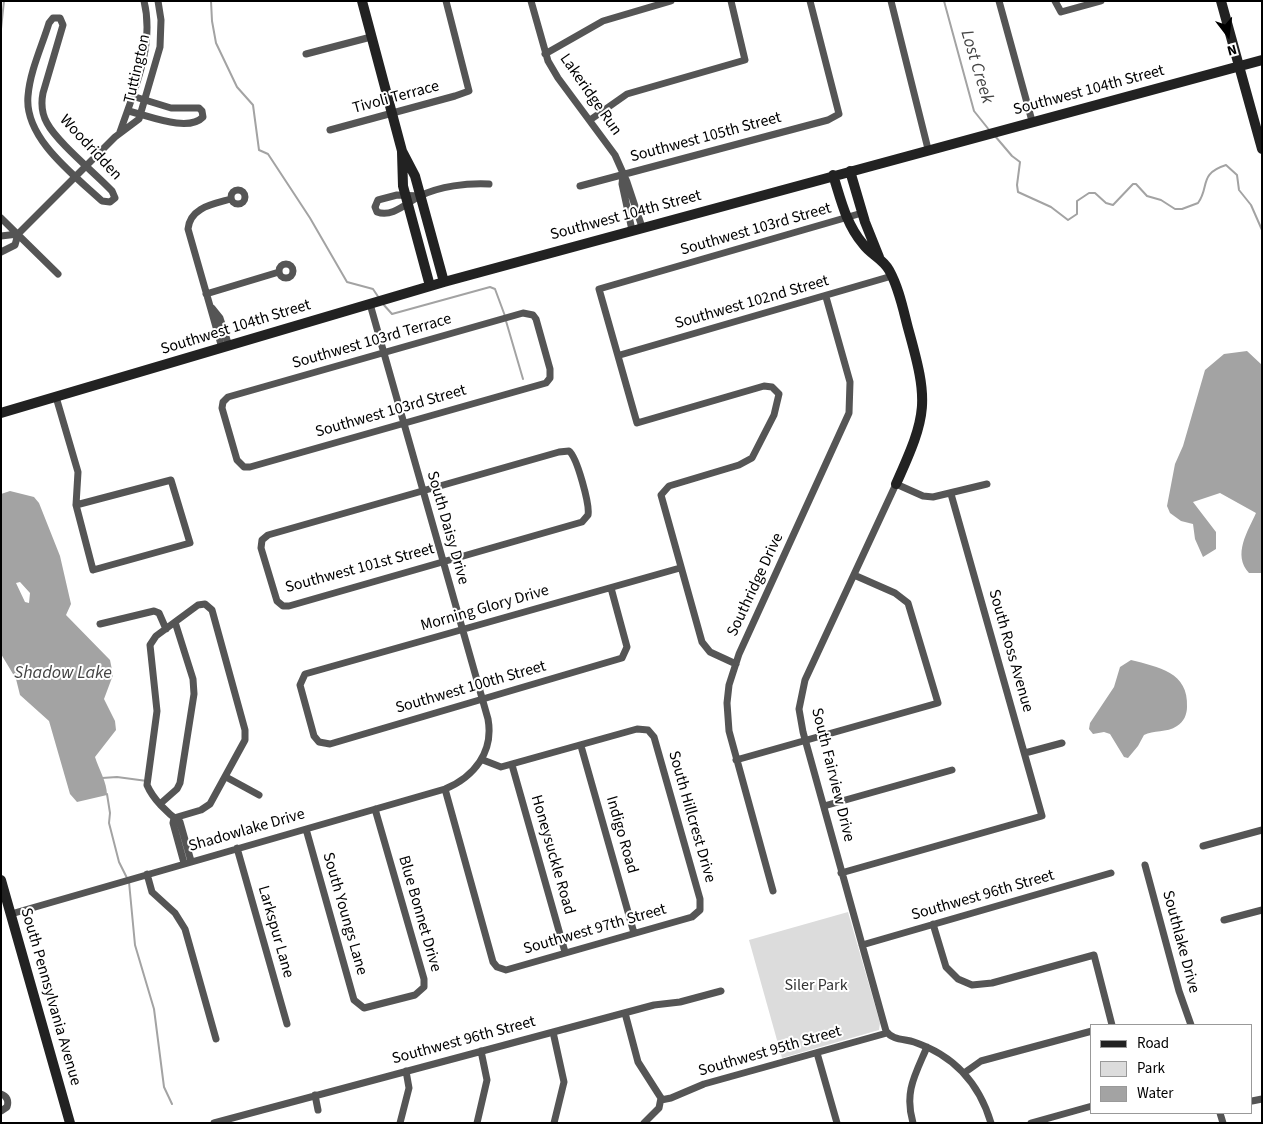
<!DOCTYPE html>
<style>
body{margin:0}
#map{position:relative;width:1263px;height:1124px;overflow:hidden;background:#fff;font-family:"Source Sans 3",sans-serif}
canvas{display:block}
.frame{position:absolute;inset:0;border:2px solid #000;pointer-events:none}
.legend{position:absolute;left:1090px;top:1024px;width:162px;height:90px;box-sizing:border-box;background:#fff;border:1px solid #999;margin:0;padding:6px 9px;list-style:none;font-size:15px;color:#000}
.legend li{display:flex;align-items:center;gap:10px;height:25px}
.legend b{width:25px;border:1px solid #999}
.north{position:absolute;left:1203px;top:10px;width:50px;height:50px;-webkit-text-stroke:4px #fff;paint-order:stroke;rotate:165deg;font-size:14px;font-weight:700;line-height:20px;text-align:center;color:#000}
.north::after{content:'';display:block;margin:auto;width:18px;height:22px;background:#000;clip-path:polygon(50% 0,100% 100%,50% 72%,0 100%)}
</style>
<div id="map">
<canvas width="1263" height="1124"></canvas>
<div class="frame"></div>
<ul class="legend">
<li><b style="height:6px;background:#222"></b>Road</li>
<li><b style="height:14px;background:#dcdcdc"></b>Park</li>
<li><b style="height:14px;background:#a3a3a3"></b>Water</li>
</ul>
<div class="north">N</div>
</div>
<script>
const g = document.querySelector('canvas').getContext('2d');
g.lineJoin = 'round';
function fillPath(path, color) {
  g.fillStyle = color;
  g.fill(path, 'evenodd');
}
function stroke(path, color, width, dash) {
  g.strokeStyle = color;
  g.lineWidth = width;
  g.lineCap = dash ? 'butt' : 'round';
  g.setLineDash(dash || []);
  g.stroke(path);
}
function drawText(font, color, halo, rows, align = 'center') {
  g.font = font + ' "Source Sans 3",sans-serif';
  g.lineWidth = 4;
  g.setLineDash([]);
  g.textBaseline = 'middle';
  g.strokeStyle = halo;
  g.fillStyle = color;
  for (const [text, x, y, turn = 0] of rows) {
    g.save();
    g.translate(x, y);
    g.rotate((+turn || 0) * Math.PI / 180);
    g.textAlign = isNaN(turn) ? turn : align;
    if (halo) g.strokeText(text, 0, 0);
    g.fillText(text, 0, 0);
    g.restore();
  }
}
fillPath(new Path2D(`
 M848 912 880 1023 879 1030 782 1058 749 940Z`), '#dcdcdc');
fillPath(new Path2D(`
 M1247 351 1262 365V573H1249C1232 555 1248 531 1256 513L1220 493 1193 502 1216 532V549L1203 557 1195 539 1193 524 1181 521 1170 513 1167 506 1175 464 1183 446 1205 370 1224 354Z
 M10 491 34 497 39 503 60 556 71 604 66 615 110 660 113 675 104 699 115 721 116 730 95 757C99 770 107 782 107 795L77 802 70 794 49 721 20 695 16 679 1 654V494ZM20 582 30 593 29 603 25 602 16 583Z
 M1131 660C1158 667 1189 672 1187 707 1187 714 1184 722 1177 726 1167 733 1153 730 1144 735L1138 746 1128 758 1124 757 1110 734 1104 732 1093 734 1089 729 1090 723 1114 687 1120 667Z`), '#a3a3a3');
stroke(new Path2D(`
 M211 1 212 21 216 43 237 87 253 105 259 150 268 154 310 218 347 282 373 289 379 298
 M944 1 974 111 990 131
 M1 29 4 1
 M995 136 1012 156 1020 162 1017 185 1018 192 1051 207 1068 220 1077 214V201L1089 193H1095L1106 203 1113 205 1133 184H1136L1147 196 1161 200 1175 209H1182L1198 203C1210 187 1198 174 1226 165L1237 175 1239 190 1251 205 1262 230
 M383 304 392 314 490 287 495 289 505 316
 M506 321 523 379
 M102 778 117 777 147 781
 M107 794 110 813 109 823 119 862 127 878
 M129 882 135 945 154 1009 164 1087 172 1104`), '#a3a3a3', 2);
stroke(new Path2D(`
 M531 1 548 61 558 78 615 155 627 182 642 227
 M891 1 928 149
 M999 1 1032 121
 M1055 1 1061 12 1101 1
 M53 18H60L63 25 43 93C41 103 42 114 47 123 57 142 96 174 112 191L115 198 110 202 102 201C74 175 24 138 28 96 30 71 42 46 49 23Z
 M306 54 371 37
 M545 54 603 21 671 1
 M128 111C147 115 188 133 203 117L202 111 199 108H171L132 96
 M590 120 627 94 745 60 731 1
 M330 130 455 96 469 91 446 1
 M120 132C134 91 155 45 144 1
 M623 175 622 184 632 230
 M580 186 828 120 839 114 810 1
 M231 197a7 7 0 1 1 14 0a7 7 0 1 1-14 0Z
 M420 196 397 195 378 200 375 207 377 212C393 218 407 202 420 196 440 186 467 183 489 184
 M1 218 58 274
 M1 236 18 234
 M1 252 15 245 18 234 115 137 139 119 160 47 161 20 158 1
 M279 271a7 7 0 1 1 14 0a7 7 0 1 1-14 0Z
 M206 294 279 272
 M212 308 220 318 229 346
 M523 313 533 315 536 319 550 369V378L546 383 250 467H244L237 460 222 408 223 402 228 397Z
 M222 348 188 229C190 207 214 204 231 199
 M620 355 892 276
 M56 397 78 472 76 505 93 570 190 543 171 480 76 505
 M569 451C577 457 590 505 588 515L582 522 289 606H283L277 601 261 548 262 540 268 535 559 452Z
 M987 484 933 497 923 496 896 484 805 680 799 709 803 732 886 1031C892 1040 905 1039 914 1042 953 1055 979 1083 991 1123
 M611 588 627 647 622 658 330 744 319 742 314 736 300 685 305 674 680 568
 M100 624 154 611 159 613 166 629
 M736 664 710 652 702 642 661 495 669 486 739 465 752 458 774 415 779 394 772 387 764 386 637 423 599 289 862 213
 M581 746 634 933
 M1025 753 1062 743
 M736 760 938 703 908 603 895 593 854 575
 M512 765 565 952
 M226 777 259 795
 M445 789 493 962 497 967 506 970 692 917 700 910V899L654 737 648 730 637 729 501 767 483 760
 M160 804 177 789 180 783 194 694 193 679 175 622
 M824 806 952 770
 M174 818 201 810 210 804 245 740V730L212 610 205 604 198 605 156 636 150 645 157 711 147 785C153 799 167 813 180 822L191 861
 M174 818 173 823 184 863
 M306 829 354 1000 364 1008 415 995 424 987V979L375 809
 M1203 846 1262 830
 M237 848 287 1024
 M1145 865 1179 991 1191 1025
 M841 873 1042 816 951 494
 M147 874 152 892 175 913 185 929 216 1039
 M773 891 729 731 727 703 729 685 739 654 849 413 850 382 826 297
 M11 914 445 789C474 777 494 752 488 719L370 304
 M1224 920 1262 910
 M933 924 946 967 958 979 972 985 992 983 1094 955 1112 1025
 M862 945 1111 873
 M625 1013 638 1062 661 1098 659 1108 644 1123
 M553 1032 564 1082 554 1123
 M817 1053 837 1123
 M964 1073 981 1061 1092 1031
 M1 1094C7 1096 9 1101 7 1107L1 1111
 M315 1095 318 1110
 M661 1100 671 1098 704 1084 887 1033
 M1252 1101 1262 1099
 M1220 1113 1223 1123
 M214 1123 654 1005 680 1002 721 991
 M400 1123 409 1088 406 1071
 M477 1123 487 1080 481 1051
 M913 1123C904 1092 915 1075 927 1047
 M1031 1123 1092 1106`), '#555', 7);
stroke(new Path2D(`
 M362 1 402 151 415 176 444 282
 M1221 1 1262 149
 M402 152 403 186 430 286
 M850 171 865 222 879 257
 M833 175C841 200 846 224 863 244 871 255 882 258 889 270 899 288 903 309 908 328 929 403 928 413 896 484
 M1 413 444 282 1262 60
 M1 880 70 1123`), '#222', 10);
drawText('16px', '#000', '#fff', [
 ["Tuttington",138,69,-77],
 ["Southwest 104th Street",1089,91,-15],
 ["Lakeridge Run",590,95,55],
 ["Tivoli Terrace",396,98,-15],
 ["Southwest 105th Street",706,138,-15],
 ["Woodridden",90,148,47],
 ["Southwest 104th Street",626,216,-15],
 ["Southwest 103rd Street",756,230,-16],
 ["Southwest 102nd Street",752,303,-16],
 ["Southwest 104th Street",236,328,-17],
 ["Southwest 103rd Terrace",372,342,-16],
 ["Southwest 103rd Street",391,412,-16],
 ["South Daisy Drive",447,528,74],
 ["Southwest 101st Street",360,569,-15],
 ["Southridge Drive",756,585,-65],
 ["Morning Glory Drive",485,609,-16],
 ["South Ross Avenue",1010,651,74],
 ["Southwest 100th Street",471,688,-16],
 ["South Fairview Drive",832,775,76],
 ["South Hillcrest Drive",691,817,74],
 ["Shadowlake Drive",247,831,-16],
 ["Indigo Road",621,835,74],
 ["Honeysuckle Road",552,855,74],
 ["Southwest 96th Street",983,896,-16],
 ["South Youngs Lane",344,914,74],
 ["Blue Bonnet Drive",419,914,74],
 ["Southwest 97th Street",595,930,-16],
 ["Larkspur Lane",275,932,74],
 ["Southlake Drive",1180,942,75],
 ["South Pennsylvania Avenue",50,997,74],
 ["Southwest 96th Street",464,1041,-15],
 ["Southwest 95th Street",770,1052,-16]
]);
drawText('16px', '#333', '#fff', [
 ["Siler Park",816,986]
]);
drawText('italic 18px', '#444', '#fff', [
 ["Lost Creek",976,67,73],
 ["Shadow Lake",63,674]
]);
</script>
